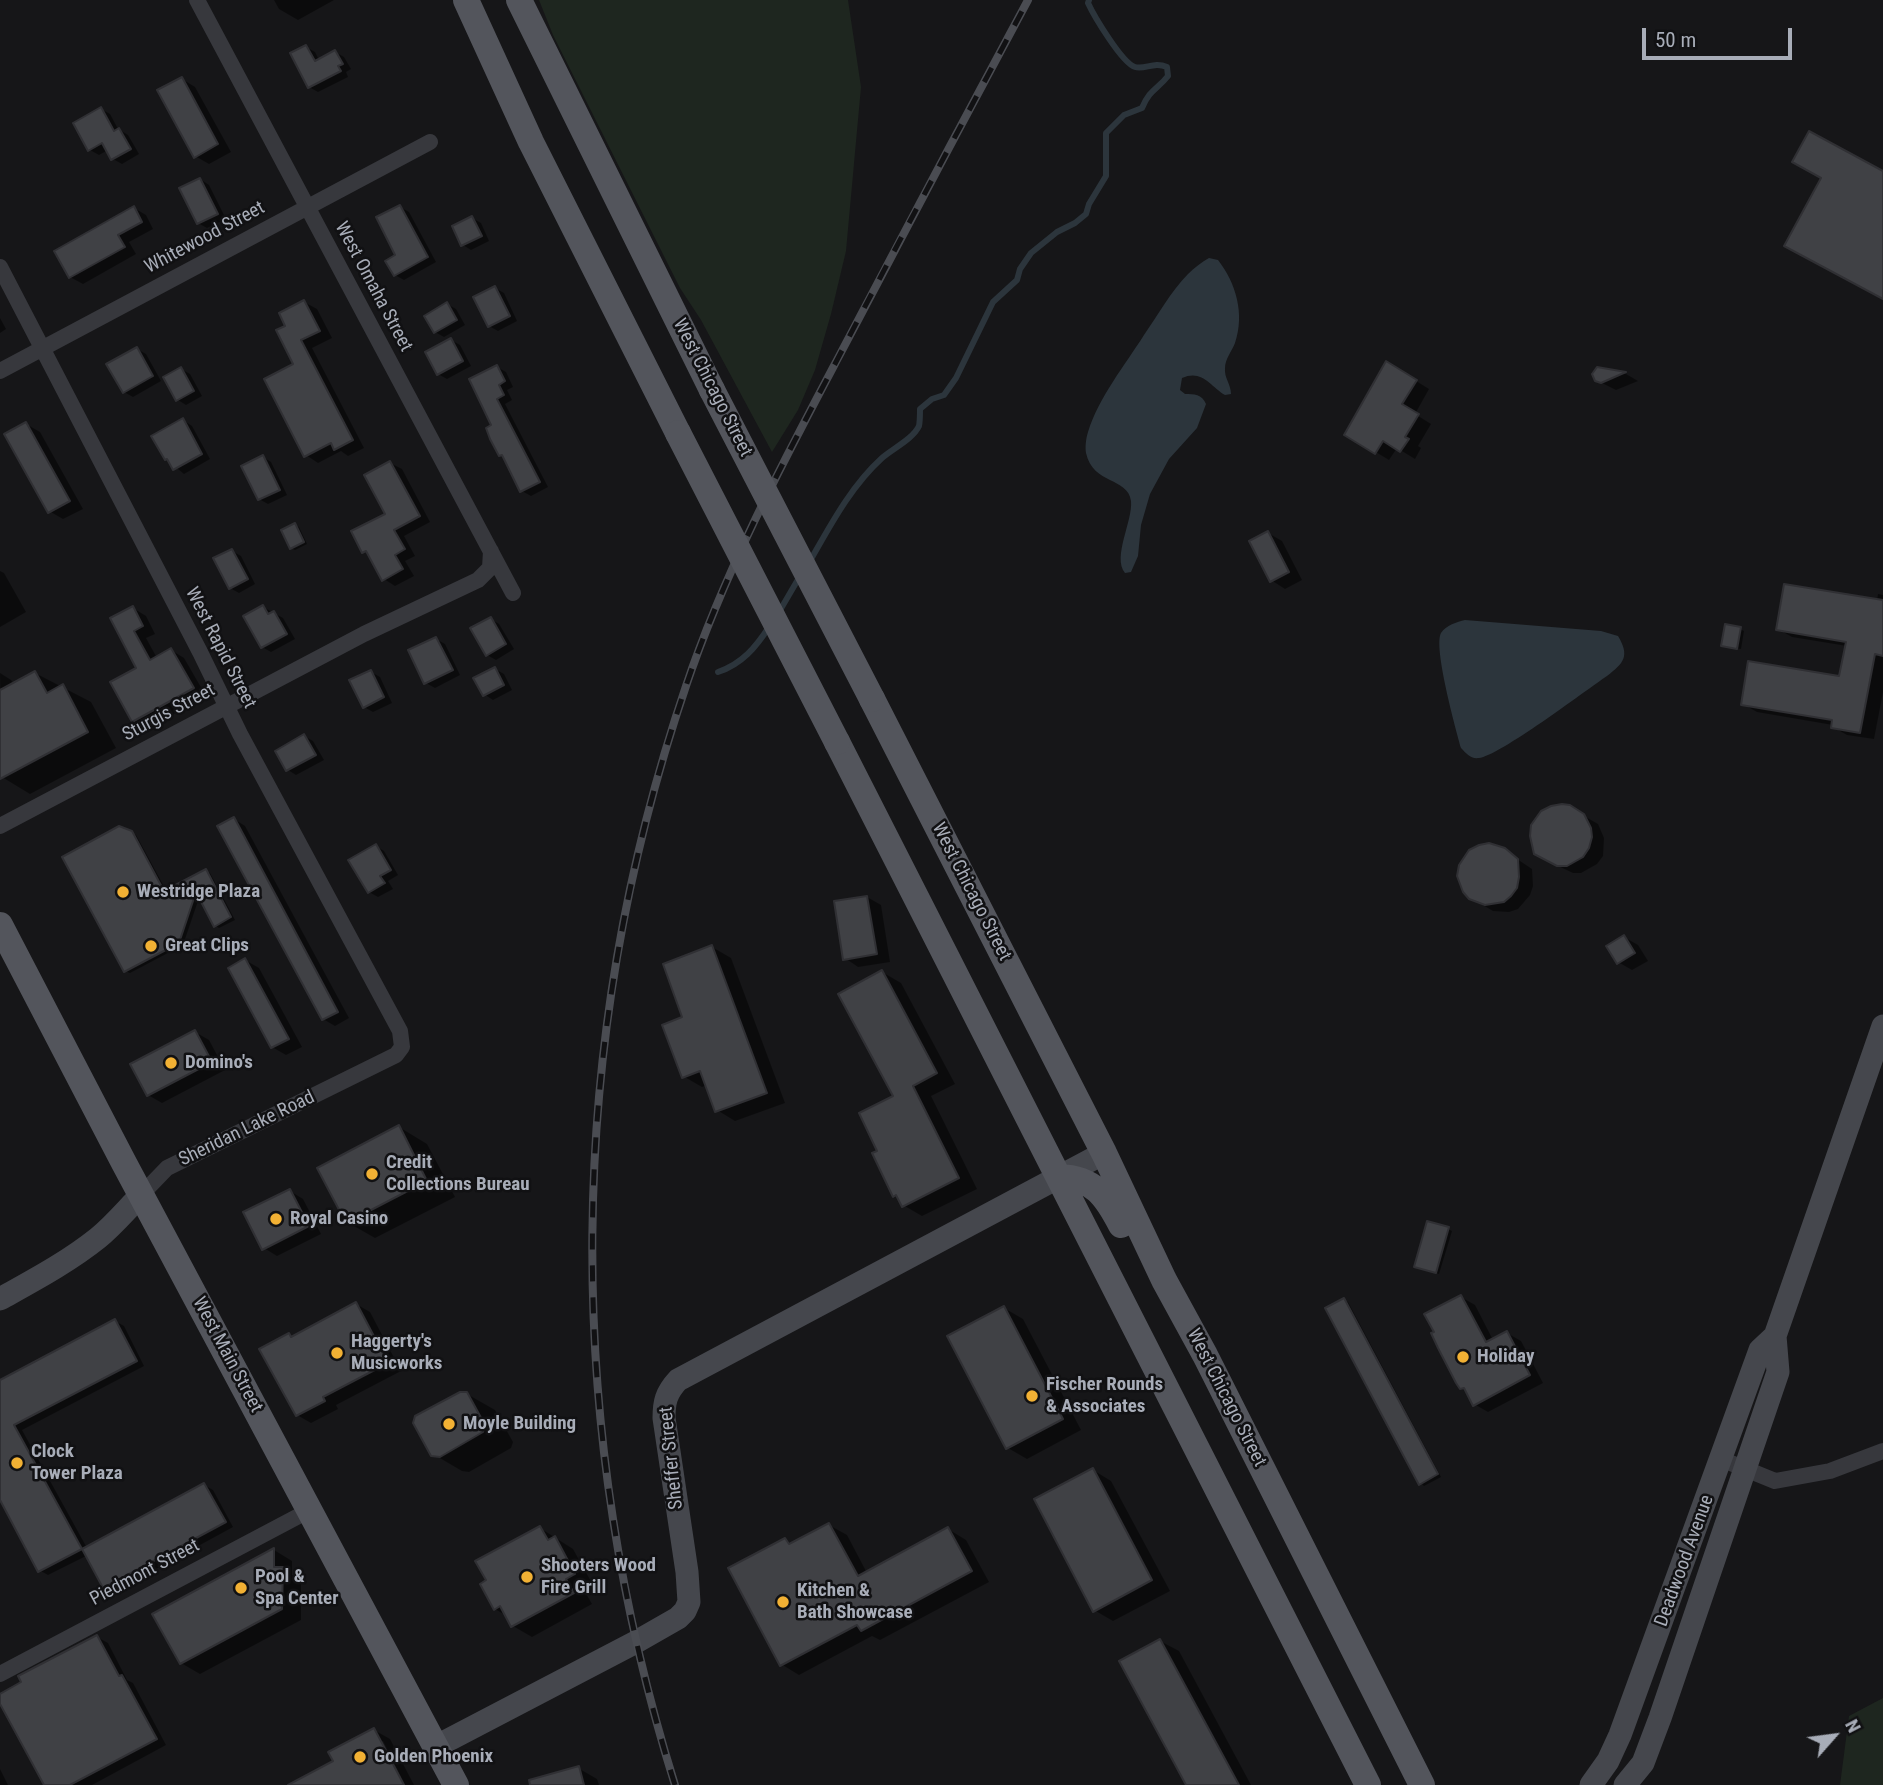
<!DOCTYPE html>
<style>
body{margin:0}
#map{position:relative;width:1883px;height:1785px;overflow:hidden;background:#161618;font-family:"Roboto Condensed",sans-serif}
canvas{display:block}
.north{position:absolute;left:1799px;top:1701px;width:70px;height:70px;-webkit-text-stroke:5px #111113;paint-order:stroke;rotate:62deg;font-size:19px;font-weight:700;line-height:28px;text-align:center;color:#a8adb8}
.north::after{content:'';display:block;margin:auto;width:24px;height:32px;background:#a8adb8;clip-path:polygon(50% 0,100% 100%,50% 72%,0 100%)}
.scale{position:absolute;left:1642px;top:28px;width:150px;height:32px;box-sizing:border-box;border:4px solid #a8adb8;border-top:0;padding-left:9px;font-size:21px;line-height:24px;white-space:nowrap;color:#a8adb8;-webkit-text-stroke:5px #111113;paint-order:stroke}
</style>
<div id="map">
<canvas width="1883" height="1785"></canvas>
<div class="north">N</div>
<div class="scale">50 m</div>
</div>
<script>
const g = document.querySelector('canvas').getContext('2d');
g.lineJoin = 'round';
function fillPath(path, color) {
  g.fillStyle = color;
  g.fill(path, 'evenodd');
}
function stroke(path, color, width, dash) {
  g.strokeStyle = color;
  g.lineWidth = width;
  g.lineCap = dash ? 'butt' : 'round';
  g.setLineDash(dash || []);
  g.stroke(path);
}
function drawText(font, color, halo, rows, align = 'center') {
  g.font = font + ' "Roboto Condensed",sans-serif';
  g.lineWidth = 5;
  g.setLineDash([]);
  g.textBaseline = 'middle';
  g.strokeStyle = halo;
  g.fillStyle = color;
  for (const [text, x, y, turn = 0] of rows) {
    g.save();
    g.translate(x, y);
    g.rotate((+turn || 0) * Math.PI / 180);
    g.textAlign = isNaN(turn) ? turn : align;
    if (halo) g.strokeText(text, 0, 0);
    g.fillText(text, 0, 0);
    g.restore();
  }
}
fillPath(new Path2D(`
 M539 0H848L861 87 846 251 831 314 815 370 798 410 772 452 701 320 680 288 553 35Z
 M1883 1698V1785H1840L1849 1716Z`), '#1e261f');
fillPath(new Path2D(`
 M1209 258 1218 260C1236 283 1245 314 1235 343 1232 351 1225 359 1225 368 1224 378 1231 384 1231 394L1225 395C1210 386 1202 369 1182 378L1180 390 1185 394C1194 394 1202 394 1206 404L1197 428 1169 459 1150 494 1141 525 1138 556 1131 572 1125 573C1112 557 1133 521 1131 501 1128 477 1093 485 1086 453 1085 447 1086 438 1088 432 1099 397 1125 365 1144 335 1158 315 1171 291 1188 274 1194 268 1202 262 1209 258Z
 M1465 620 1601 631 1618 636C1630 656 1624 663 1607 676 1585 691 1499 756 1479 758 1470 759 1467 754 1461 748 1456 730 1433 647 1441 633 1446 625 1457 622 1465 620Z`), '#2c353c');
fillPath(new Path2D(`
 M274 0H334L298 20 279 9Z
 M306 47 315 52 319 60 335 52 344 57 351 69 346 72 348 77 318 92 309 87Z
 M182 79 195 87 231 152 209 164 195 156Z
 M101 109 110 114 118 129 128 135 139 154 122 164 113 159 108 150 99 155 90 150Z
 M200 179 209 185 226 219 207 228 198 223Z
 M400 207 409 212 436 262 404 280 395 275Z
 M134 208 146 215 153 229 129 242 136 254 83 284 70 277Z
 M472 218 481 223 489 241 471 250 463 245Z
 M495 288 504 293 517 321 498 331 489 326Z
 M304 302 317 309 332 338 312 348 364 448 348 456 341 451 318 463 306 455 295 365 287 326Z
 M447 304 456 309 465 325 444 337 435 332Z
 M0 318 6 329 0 333Z
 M451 340 460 345 471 366 447 379 438 374Z
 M137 349 146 354 161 381 133 397 124 392Z
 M1387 363 1429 389 1415 414 1431 424 1418 446 1421 448 1415 459 1397 448 1389 460 1346 434Z
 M497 367 506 372 513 387 507 390 512 400 505 404 548 487 531 496 522 491 506 459 500 455 494 426Z
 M181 369 190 374 202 396 186 405 178 400Z
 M1598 369 1626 374 1638 381 1616 390 1596 380Z
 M183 420 192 426 210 459 184 474 166 459Z
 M26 424 40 432 83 509 63 519 49 511Z
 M263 457 271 462 287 495 268 504 259 499Z
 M390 463 402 469 430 522 404 536 415 556 405 561 414 576 395 586 384 579 370 555 364 551 388 515Z
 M295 525 299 527 307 544 295 550 291 548Z
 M1268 533 1282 541 1302 580 1285 589 1271 580Z
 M232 551 241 556 255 584 239 593 230 588Z
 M0 571 4 573 26 612 0 627Z
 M1878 594 1883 595V692L1874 739 1847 735 1833 727V725L1757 712 1743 704 1841 678 1847 646 1792 637 1778 629 1877 601Z
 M263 607 283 618 295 639 271 652 262 647Z
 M133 608 146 616 155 634 146 638 157 658 171 650 184 658 206 696 147 729 134 721 138 669 112 618Z
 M491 619 499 624 514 649 496 660 487 655Z
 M1740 629 1744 631 1741 649 1726 647Z
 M436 639 445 644 460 675 435 688 426 683Z
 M495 669 504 674 512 690 493 700 484 694Z
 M371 672 380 677 392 703 373 712 364 707Z
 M0 673 11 680 14 684 35 673 91 702 116 748 30 794 2 777Z
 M304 736 313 741 324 760 296 775 288 770Z
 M1584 816 1598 824 1604 838 1603 856 1597 864 1581 873H1573L1550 862Z
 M234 819 245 826 349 1018 335 1026 323 1019Z
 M131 832 136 835 167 892 206 871 210 873 235 920 219 928 215 925 200 895 183 945 130 973 125 971Z
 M376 846 384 851 398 875 388 881 393 889 378 897 369 892Z
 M1511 855 1532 869 1533 886 1530 895 1518 909 1509 912 1493 911 1471 898Z
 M867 897 881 905 890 962 858 967 845 958Z
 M1624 937 1638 945 1648 961 1632 970 1618 962Z
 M712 947 731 958 785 1103 735 1121 717 1110 707 1085 702 1087 683 1076 685 1018Z
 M245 960 259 968 302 1047 286 1055 272 1047Z
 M882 972 901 983 955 1084 931 1096 977 1189 922 1216 903 1205 900 1199 894 1195 879 1151 896 1097Z
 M195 1032 209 1040 225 1070 162 1103 148 1095Z
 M399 1127 427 1144 455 1197 375 1238 347 1222Z
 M290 1191 303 1199 321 1234 277 1256 264 1248Z
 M1448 1229 1452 1231 1439 1274 1416 1266Z
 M1461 1297 1475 1305 1493 1340 1507 1333 1521 1341 1543 1383 1488 1412 1474 1404 1467 1390 1462 1388Z
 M1344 1300 1348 1302 1441 1477 1424 1486 1421 1483Z
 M356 1304 370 1312 401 1371 336 1405 338 1409 311 1423 297 1415 289 1335 293 1338Z
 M1004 1308 1023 1319 1081 1430 1027 1459 1008 1448Z
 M115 1321 124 1326 144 1366 22 1430 87 1548 204 1485 213 1490 233 1527 114 1592 105 1587 88 1555 48 1575 39 1570 0 1497V1382Z
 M467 1394 495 1410 513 1442 511 1448 469 1472 462 1471 433 1454Z
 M1093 1470 1111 1481 1170 1591 1113 1621 1094 1610Z
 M829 1525 847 1535 867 1573 948 1529 966 1540 989 1582 880 1640 872 1636 799 1675 781 1664 785 1540 793 1544Z
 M540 1528 573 1549 593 1585 584 1590 592 1604 532 1637 513 1626 507 1616 495 1609Z
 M274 1550 292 1561V1575L301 1580V1620L200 1674 181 1663 154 1614Z
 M97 1637 108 1643 127 1680 133 1683 166 1745 92 1785H45L0 1700V1696Z
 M1160 1641 1179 1651 1251 1785H1188Z
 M374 1730 390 1739 414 1785H405L383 1741H379L401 1785H306Z
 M578 1768 597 1779 599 1785H550Z
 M0 1769 8 1785H0Z`), '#0007');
stroke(new Path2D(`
 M810 561C830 526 851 486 882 458 892 449 913 439 919 426 920 421 920 414 920 409L932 399 944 395 956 378 993 302 1017 280 1020 269 1031 253 1057 232 1075 223 1086 214 1089 204 1106 176V133L1124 115 1142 108C1150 89 1157 90 1168 76L1167 67C1154 61 1145 70 1135 67 1122 63 1094 16 1088 3L1089 0
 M779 612 800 576
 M718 672C742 664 756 647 769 627`), '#2c353c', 6);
const building = new Path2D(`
 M306 45 315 61 335 50 343 64 338 66 341 71 308 88 290 53Z
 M182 77 218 144 194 158 157 90Z
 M101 107 114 131 119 128 131 149 111 160 102 143 88 151 73 123Z
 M1809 131 1883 171V299L1784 246 1821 178 1792 162Z
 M200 178 218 214 197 224 179 188Z
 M400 205 428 257 394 276 385 261 395 255 376 217Z
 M134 206 142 222 118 235 125 247 69 278 54 251Z
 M472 216 482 236 461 246 452 226Z
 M495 286 510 316 488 327 473 297Z
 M304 300 320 331 301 340 353 440 334 450 331 443 304 457 264 379 293 364 276 330 285 326 279 313Z
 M447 302 457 320 434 333 424 316Z
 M451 338 463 361 437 375 425 352Z
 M137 347 153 376 123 393 106 364Z
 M1386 361 1417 380 1402 404 1419 414 1405 437 1409 439 1400 452 1383 441 1375 454 1344 435Z
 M497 365 505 381 499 385 504 395 497 399 540 482 520 492 502 455 499 456 490 439 486 428 491 425 469 379Z
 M181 367 194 391 176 401 163 377Z
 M1597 367 1626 372 1601 383 1595 381 1592 374Z
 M183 418 202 454 173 470 167 459 165 460 151 436Z
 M26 422 70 501 48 513 4 434Z
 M263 455 280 490 258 500 241 466Z
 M390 461 420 516 394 530 405 549 395 555 403 569 382 581 366 551 362 553 351 531 385 514 364 475Z
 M295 523 304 542 290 549 281 530Z
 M1268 531 1289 572 1270 582 1249 541Z
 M232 549 248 579 229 589 213 558Z
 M1784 584 1883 600V656L1875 654 1860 733 1831 728 1832 720 1741 705 1748 661 1839 676 1846 642 1776 630Z
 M263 605 268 614 274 611 287 634 261 648 243 616Z
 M133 606 143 626 134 631 150 660 171 648 194 688 132 722 110 682 136 668 110 618Z
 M491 617 506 644 486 656 470 628Z
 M1725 624 1741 627 1737 649 1721 646Z
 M436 637 453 670 424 684 408 650Z
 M495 667 504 685 483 696 473 678Z
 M371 670 384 697 363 708 349 680Z
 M35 671 47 693 63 684 88 732 0 779V690Z
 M304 734 316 755 286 771 275 751Z
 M1562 804 1570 805 1584 814 1591 828 1592 837 1589 848 1583 857 1567 866H1557L1534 854 1530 836 1531 825 1541 811 1551 806Z
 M234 817 338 1012 322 1020 217 826Z
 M119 826 132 831 164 891 206 869 231 917 214 927 196 892 179 943 124 972 62 857Z
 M1489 843 1505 848 1518 859 1519 877 1517 888 1511 896 1504 902 1485 905 1469 899 1463 892 1457 876 1459 865 1469 850 1479 845Z
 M376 844 391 870 380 876 385 883 368 893 348 860Z
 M867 896 877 954 843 960 834 901Z
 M1624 935 1635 953 1617 964 1606 946Z
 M712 945 767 1093 715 1112 700 1071 682 1078 662 1025 682 1017 663 964Z
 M245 958 289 1039 271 1048 228 968Z
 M882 970 937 1073 913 1086 959 1178 902 1207 896 1195 893 1197 872 1153 877 1151 859 1113 893 1096 838 994Z
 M195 1030 212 1062 147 1096 130 1064Z
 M399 1125 427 1181 346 1223 317 1168Z
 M290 1189 309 1226 262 1250 243 1212Z
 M1427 1221 1449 1227 1436 1273 1414 1267Z
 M1461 1295 1486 1342 1507 1331 1530 1375 1473 1406 1464 1388 1460 1389 1456 1383 1438 1348 1431 1333 1434 1332 1424 1314Z
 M1344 1298 1438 1474 1419 1485 1325 1308Z
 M356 1302 388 1363 323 1397 325 1401 296 1416 259 1349 289 1333 291 1337Z
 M1004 1306 1063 1419 1006 1449 947 1336Z
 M115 1319 137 1361 14 1425 82 1549 38 1572 0 1500V1380Z
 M460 1392H467L485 1425 483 1432 440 1457 431 1456 413 1423 415 1416Z
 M1093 1468 1152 1580 1093 1612 1034 1499Z
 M204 1483 226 1522 103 1588 82 1549Z
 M829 1523 858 1576 948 1527 972 1571 861 1631 857 1625 780 1666 728 1568 785 1538 789 1544Z
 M540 1526 548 1540 555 1536 575 1574 566 1579 574 1593 511 1627 500 1606 494 1610 480 1584 486 1580 475 1561Z
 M274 1548V1567H283L282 1609 180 1664 152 1614Z
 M97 1635 119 1676 122 1675 157 1739 70 1785H44L0 1704V1694L21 1682 18 1676Z
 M1160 1639 1239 1785H1186L1119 1661Z
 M374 1728 404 1785H288L333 1761 328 1752Z
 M579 1766 584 1785H530L529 1780Z`);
fillPath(building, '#404145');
stroke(building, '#303034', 2);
stroke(new Path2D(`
 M197 0 513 593
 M0 267 200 652 240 734 400 1031 402 1047 396 1055 167 1168 141 1195
 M0 371 430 142
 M0 826 364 634 478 580 490 568 491 551
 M1721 1459 1775 1481 1830 1471 1883 1451
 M0 1674 310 1510`), '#37383d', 16);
stroke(new Path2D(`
 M0 1299C34 1280 68 1262 98 1238 114 1225 127 1209 141 1195
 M435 1747 636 1642 678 1618 685 1611 689 1602 687 1572 664 1418C664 1402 666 1393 678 1380L1104 1153
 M1591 1785 1608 1761 1620 1735 1760 1350 1775 1336
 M1625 1785 1643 1763 1660 1718 1778 1372 1775 1336 1883 1026`), '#45474d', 23);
stroke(new Path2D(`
 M466 0 531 142 678 433
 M519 0 712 390
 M872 699 1104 1153 1164 1280 1205 1355 1422 1785
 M837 742 1368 1785
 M0 925 124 1163 456 1785
 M1059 1177C1094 1178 1106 1196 1121 1225`), '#53555c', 26);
const rail = new Path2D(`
 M675 1785C562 1423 564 1045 686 686 724 573 781 466 837 360 900 239 964 120 1028 0`);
stroke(rail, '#4a4c52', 8);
stroke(rail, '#111113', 5, [16]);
stroke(new Path2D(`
 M712 390 872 699
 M678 433 837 742`), '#53555c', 26);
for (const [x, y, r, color] of [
 [123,892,7,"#f2b134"],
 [151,946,7,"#f2b134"],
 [171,1063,7,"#f2b134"],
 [372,1174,7,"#f2b134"],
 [276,1219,7,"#f2b134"],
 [337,1353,7,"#f2b134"],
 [1463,1357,7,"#f2b134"],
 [1032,1396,7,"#f2b134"],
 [449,1424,7,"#f2b134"],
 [17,1463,7,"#f2b134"],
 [527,1577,7,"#f2b134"],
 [241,1588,7,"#f2b134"],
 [783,1602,7,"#f2b134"],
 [360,1757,7,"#f2b134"]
]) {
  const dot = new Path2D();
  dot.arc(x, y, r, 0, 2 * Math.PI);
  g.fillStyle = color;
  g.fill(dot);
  stroke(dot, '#111113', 2.5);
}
drawText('19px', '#a8adb8', '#111113', [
 ["Whitewood Street",205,238,-28],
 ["West Omaha Street",373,287,62],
 ["West Chicago Street",712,388,63],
 ["West Rapid Street",220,648,63],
 ["Sturgis Street",169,713,-28],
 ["West Chicago Street",971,892,63],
 ["Sheridan Lake Road",247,1129,-26],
 ["West Main Street",227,1355,62],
 ["West Chicago Street",1226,1398,63],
 ["Sheffer Street",672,1458,-96],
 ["Deadwood Avenue",1685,1561,-70],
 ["Piedmont Street",145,1573,-28]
]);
drawText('bold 19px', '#a8adb8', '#111113', [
 ["Westridge Plaza",137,892],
 ["Great Clips",165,946],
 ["Domino's",185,1063],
 ["Credit",386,1163],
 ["Collections Bureau",386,1185],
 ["Royal Casino",290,1219],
 ["Haggerty's",351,1342],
 ["Musicworks",351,1364],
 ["Holiday",1477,1357],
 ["Fischer Rounds",1046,1385],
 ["& Associates",1046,1407],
 ["Moyle Building",463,1424],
 ["Clock",31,1452],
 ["Tower Plaza",31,1474],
 ["Shooters Wood",541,1566],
 ["Fire Grill",541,1588],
 ["Pool &",255,1577],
 ["Spa Center",255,1599],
 ["Kitchen &",797,1591],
 ["Bath Showcase",797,1613],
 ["Golden Phoenix",374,1757]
], 'left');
</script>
